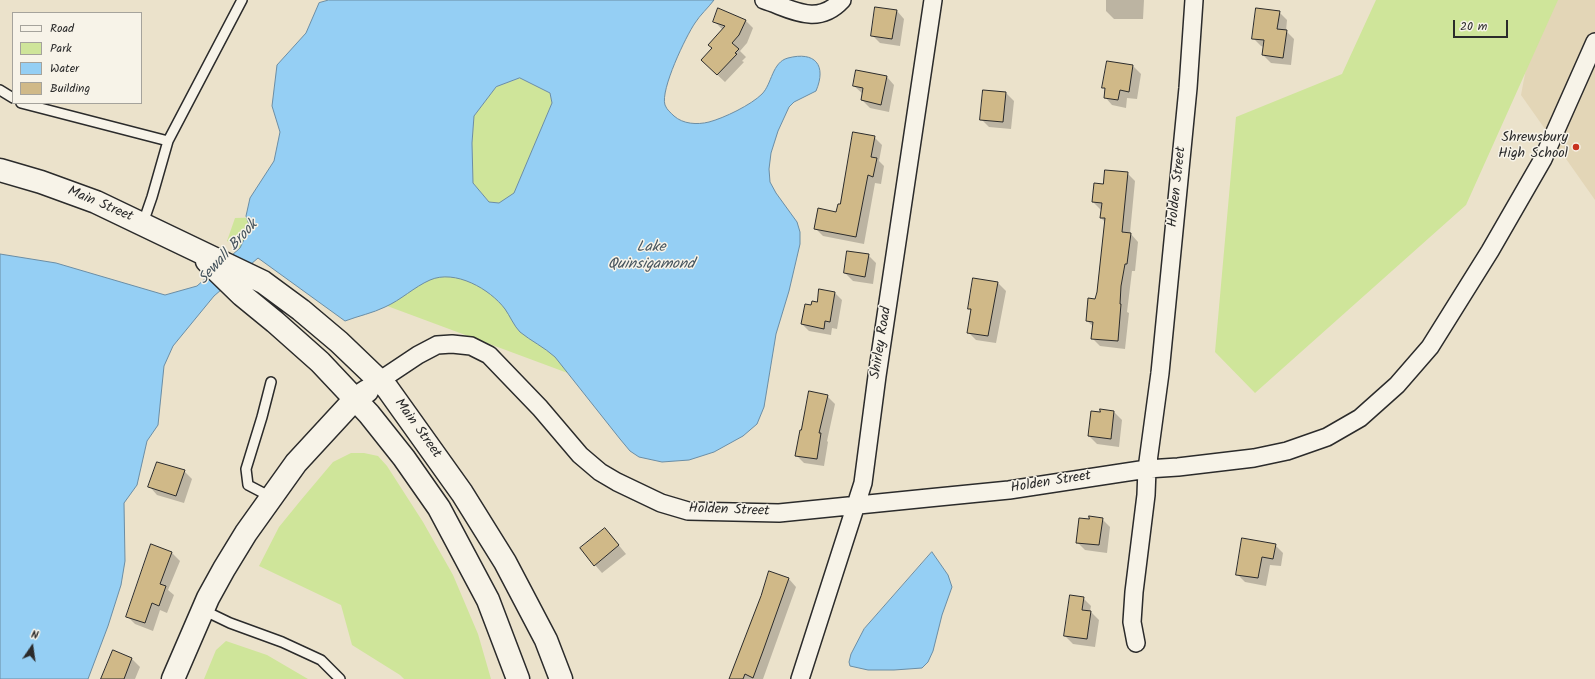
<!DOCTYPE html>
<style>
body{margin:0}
#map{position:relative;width:1595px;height:679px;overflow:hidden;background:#ebe2cb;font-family:Kalam,sans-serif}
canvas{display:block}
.legend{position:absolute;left:12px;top:12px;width:130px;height:92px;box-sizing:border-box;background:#f7f3e8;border:1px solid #a5a39c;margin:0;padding:5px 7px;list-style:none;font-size:12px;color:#2b2b2b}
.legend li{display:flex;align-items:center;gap:8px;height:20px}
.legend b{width:20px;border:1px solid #a5a39c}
.north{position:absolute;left:12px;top:627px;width:40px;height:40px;-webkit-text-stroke:3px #f7f3e8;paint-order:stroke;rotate:13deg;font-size:11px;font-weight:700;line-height:16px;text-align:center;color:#2b2b2b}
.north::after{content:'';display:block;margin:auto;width:14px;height:18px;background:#2b2b2b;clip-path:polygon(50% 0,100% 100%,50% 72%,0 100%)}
.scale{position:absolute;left:1453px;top:20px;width:55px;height:18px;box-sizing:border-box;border:2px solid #2b2b2b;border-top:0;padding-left:5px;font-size:12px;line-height:14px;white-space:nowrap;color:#2b2b2b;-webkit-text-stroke:3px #f7f3e8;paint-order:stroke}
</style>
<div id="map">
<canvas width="1595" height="679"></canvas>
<ul class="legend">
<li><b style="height:5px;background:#f7f3e8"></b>Road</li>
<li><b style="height:11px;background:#cfe59a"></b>Park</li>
<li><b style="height:11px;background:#95cff4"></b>Water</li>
<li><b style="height:11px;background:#d0b988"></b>Building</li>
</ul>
<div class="north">N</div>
<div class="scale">20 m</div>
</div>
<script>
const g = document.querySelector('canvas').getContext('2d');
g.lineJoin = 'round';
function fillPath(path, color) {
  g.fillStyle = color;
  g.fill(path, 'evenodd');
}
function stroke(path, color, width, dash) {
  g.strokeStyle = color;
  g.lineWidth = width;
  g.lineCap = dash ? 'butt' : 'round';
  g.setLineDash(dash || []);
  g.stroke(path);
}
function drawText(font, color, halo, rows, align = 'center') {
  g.font = font + ' Kalam,sans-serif';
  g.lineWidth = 3;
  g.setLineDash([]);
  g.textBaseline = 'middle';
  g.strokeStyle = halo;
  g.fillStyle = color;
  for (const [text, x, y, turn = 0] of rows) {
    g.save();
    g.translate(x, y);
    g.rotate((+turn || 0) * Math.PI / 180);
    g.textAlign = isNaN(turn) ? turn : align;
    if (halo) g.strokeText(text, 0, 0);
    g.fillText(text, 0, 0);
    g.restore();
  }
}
fillPath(new Path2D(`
 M1539 0H1595V200L1521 95Z`), '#e3d6b7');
fillPath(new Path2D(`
 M1376 0H1558L1466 205 1255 393 1215 352 1236 117 1342 74Z
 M520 78 550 93 552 103 514 194 499 203 489 202 473 183 472 143 474 116 496 87Z
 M274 217 474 270 608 388 258 258 227 241 235 218Z
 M351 453H364L378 456 387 466 423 522 453 575 478 634 491 679H404L400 675 352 645 341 605 259 566 279 527 301 500 333 462Z
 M226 641 267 655 308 679H204L216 650Z`), '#cfe59a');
const water = new Path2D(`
 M329 0H714C708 8 700 15 695 23 686 36 660 90 665 105 667 110 670 112 674 116 683 124 697 125 709 122 724 118 751 105 762 94 772 84 772 62 788 58 815 51 827 65 816 91L794 102 789 107 778 131 771 153 769 169 770 182 776 193 797 222 800 232V244L789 291 776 334 764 407 757 424 743 436 714 452 689 460 662 462 639 457 630 451 620 439 555 357C544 347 531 341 520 332 514 326 510 316 505 309 490 289 455 269 430 280 414 287 401 300 385 307 373 313 358 316 345 321L258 258 214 296 173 346 164 366 158 425 147 441 137 485 124 503 125 561 121 585 108 626 88 679H0V254L56 263 165 295 197 286 240 248 250 227 246 216 250 198 274 161 280 132 272 106 277 65 306 33 319 3ZM520 78 550 93 552 103 514 193 499 203 489 202 473 183 472 143 474 116 496 87Z
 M932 552 948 575 952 587 942 615 933 651 928 662 922 668 894 670H868L850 666 849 662 851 654 864 629Z`);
fillPath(water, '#95cff4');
stroke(water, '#6b8da4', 1);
fillPath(new Path2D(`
 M1106 0H1144L1143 19H1114L1106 11Z
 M897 11 904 19 900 46 880 43 872 35Z
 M1279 12 1287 20 1286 31 1294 39 1291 65 1271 63 1263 55 1264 47 1261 46 1253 38Z
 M745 20 753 28 747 43 740 51 746 57 742 61 744 62 725 82 710 68 713 49 723 30 714 21Z
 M1108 62 1133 66 1141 74 1137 99 1127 98 1126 108 1112 105 1105 97 1106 90 1103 87Z
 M887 77 894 85 889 112 870 108 862 100 863 94 854 86Z
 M1006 93 1014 101 1011 129 989 127 981 119Z
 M874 137 882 145 879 161 884 166 881 184 875 183 864 244 823 236 815 228 837 213Z
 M1127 173 1135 181 1130 233 1138 242 1135 271H1132L1127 312 1129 313 1125 349 1100 346 1092 338 1094 327 1087 321 1096 300 1105 222 1101 218V210L1093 202 1104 186Z
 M868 255 876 263 873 284 853 281 845 273Z
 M998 283 1006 291 996 343 976 340 968 332 972 311 969 308Z
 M835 293 842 300 837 329 832 328 831 335 809 331 802 324 818 303Z
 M827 396 835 404 827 441 828 442 824 466 804 463 796 455 802 431Z
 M1101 411 1114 412 1122 420 1119 447 1097 444 1089 436 1092 412 1100 413Z
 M184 471 192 479 184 503 157 495 150 487Z
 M1102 519 1110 527 1107 553 1085 550 1077 542 1090 521Z
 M612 537 626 554 602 573 595 565Z
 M151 545 172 553 180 561 168 590 174 595 167 613 160 610 153 631 135 624 127 616Z
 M1275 545 1283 553 1281 566 1270 565 1266 586 1245 582 1237 574Z
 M789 579 796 587 763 679H730Z
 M1083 598 1091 606 1090 611 1099 620 1095 647 1073 644 1065 636Z
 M113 651 132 659 140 667 135 679H102Z`), '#0003');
const building = new Path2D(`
 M875 7 897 10 892 39 871 36Z
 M718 8 746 20 739 35 732 43 739 49 735 53 737 54 717 75 701 60 712 48 708 45 725 26 713 22Z
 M1256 8 1280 11 1277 29 1287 30 1283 58 1262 55 1264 40 1252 39Z
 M1107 61 1133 65 1129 92 1120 90 1118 100 1104 98 1105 88H1102Z
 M856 70 887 76 881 105 861 100 863 88 853 86Z
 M983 90 1006 92 1003 122 980 120Z
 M853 132 875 136 871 157 877 158 873 177 868 175 856 237 814 229 818 208 836 212 838 204H840Z
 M1105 170 1128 172 1122 232 1131 233 1127 264H1125L1121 286 1120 304H1121L1118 341 1091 339 1093 322 1086 321 1088 298 1095 299 1097 292 1105 218H1100L1102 203 1092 202 1094 183 1103 184Z
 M847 251 869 254 865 277 844 273Z
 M973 278 998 282 988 336 967 333 971 309H968Z
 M819 289 835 292 830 322 825 321 824 329 801 324 805 304 811 305 812 301 817 302Z
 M809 391 828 395 819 433H821L817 459 795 456 800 430H801Z
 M1100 409 1114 411 1111 439 1088 436 1091 411 1100 412Z
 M157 462 185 470 176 496 148 487Z
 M1089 516 1103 518 1099 545 1076 543 1079 518 1089 519Z
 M605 528 619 545 594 566 580 548Z
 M1242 538 1276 544 1273 559 1262 557 1258 578 1236 575Z
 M151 544 172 552 160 584 166 586 159 606 152 603 145 623 126 617Z
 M769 571 789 578 763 651 753 678 745 674 743 679H729L761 596Z
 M1070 595 1084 597 1082 610 1091 611 1087 639 1064 636Z
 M113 650 132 658 124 679H101Z`);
fillPath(building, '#d0b988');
stroke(building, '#2b2b2b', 1);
const lane = new Path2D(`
 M0 90 13 98
 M21 103 168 141
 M143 223 152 197 168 141 242 0
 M271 382 262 417 246 469 248 485 271 497
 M203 610 230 623 282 642 321 660 340 679`);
const street = new Path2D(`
 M764 0C792 9 817 27 842 0
 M379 381 418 355 437 345 452 344 471 346 489 355 540 408 580 455 600 472 617 482 661 503 688 511 779 513 928 498 1009 490 1147 469 1178 467 1254 458 1287 451 1327 437 1360 418 1397 385 1430 347 1490 251 1543 159 1595 42
 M1136 643 1132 622 1134 592 1146 495 1147 469 1160 373 1188 88 1194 0
 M800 679 863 483 877 376 933 0`);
const secondary = new Path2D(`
 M0 170 41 182 96 202 263 282 301 310 339 342 387 388 462 493 505 562 546 640 561 679
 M207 261 242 295 275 322 320 362 369 414 404 458 439 508 488 600 518 679
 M173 679 208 598 224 569 246 533 296 463 355 399 367 391`);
stroke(lane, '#2b2b2b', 12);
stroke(street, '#2b2b2b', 20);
stroke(secondary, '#2b2b2b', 25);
stroke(lane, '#f7f3e8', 9);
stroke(street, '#f7f3e8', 17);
stroke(secondary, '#f7f3e8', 22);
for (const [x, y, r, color] of [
 [1576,147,4,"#c8321e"]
]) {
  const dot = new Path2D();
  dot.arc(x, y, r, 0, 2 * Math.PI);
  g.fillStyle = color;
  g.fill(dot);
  stroke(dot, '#f7f3e8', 1.5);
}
drawText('14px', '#2b2b2b', '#f7f3e8', [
 ["Shrewsbury",1568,139],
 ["High School",1568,155]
], 'right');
drawText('14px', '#2b2b2b', '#f7f3e8', [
 ["Holden Street",1178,187,-84],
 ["Main Street",100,205,23],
 ["Shirley Road",882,343,-81],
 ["Main Street",417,429,54],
 ["Holden Street",1051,483,-9],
 ["Holden Street",729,511,2]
]);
drawText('italic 15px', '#46545d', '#f7f3e8', [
 ["Lake",651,248],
 ["Quinsigamond",651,265],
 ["Sewall Brook",229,253,-48]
]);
</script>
